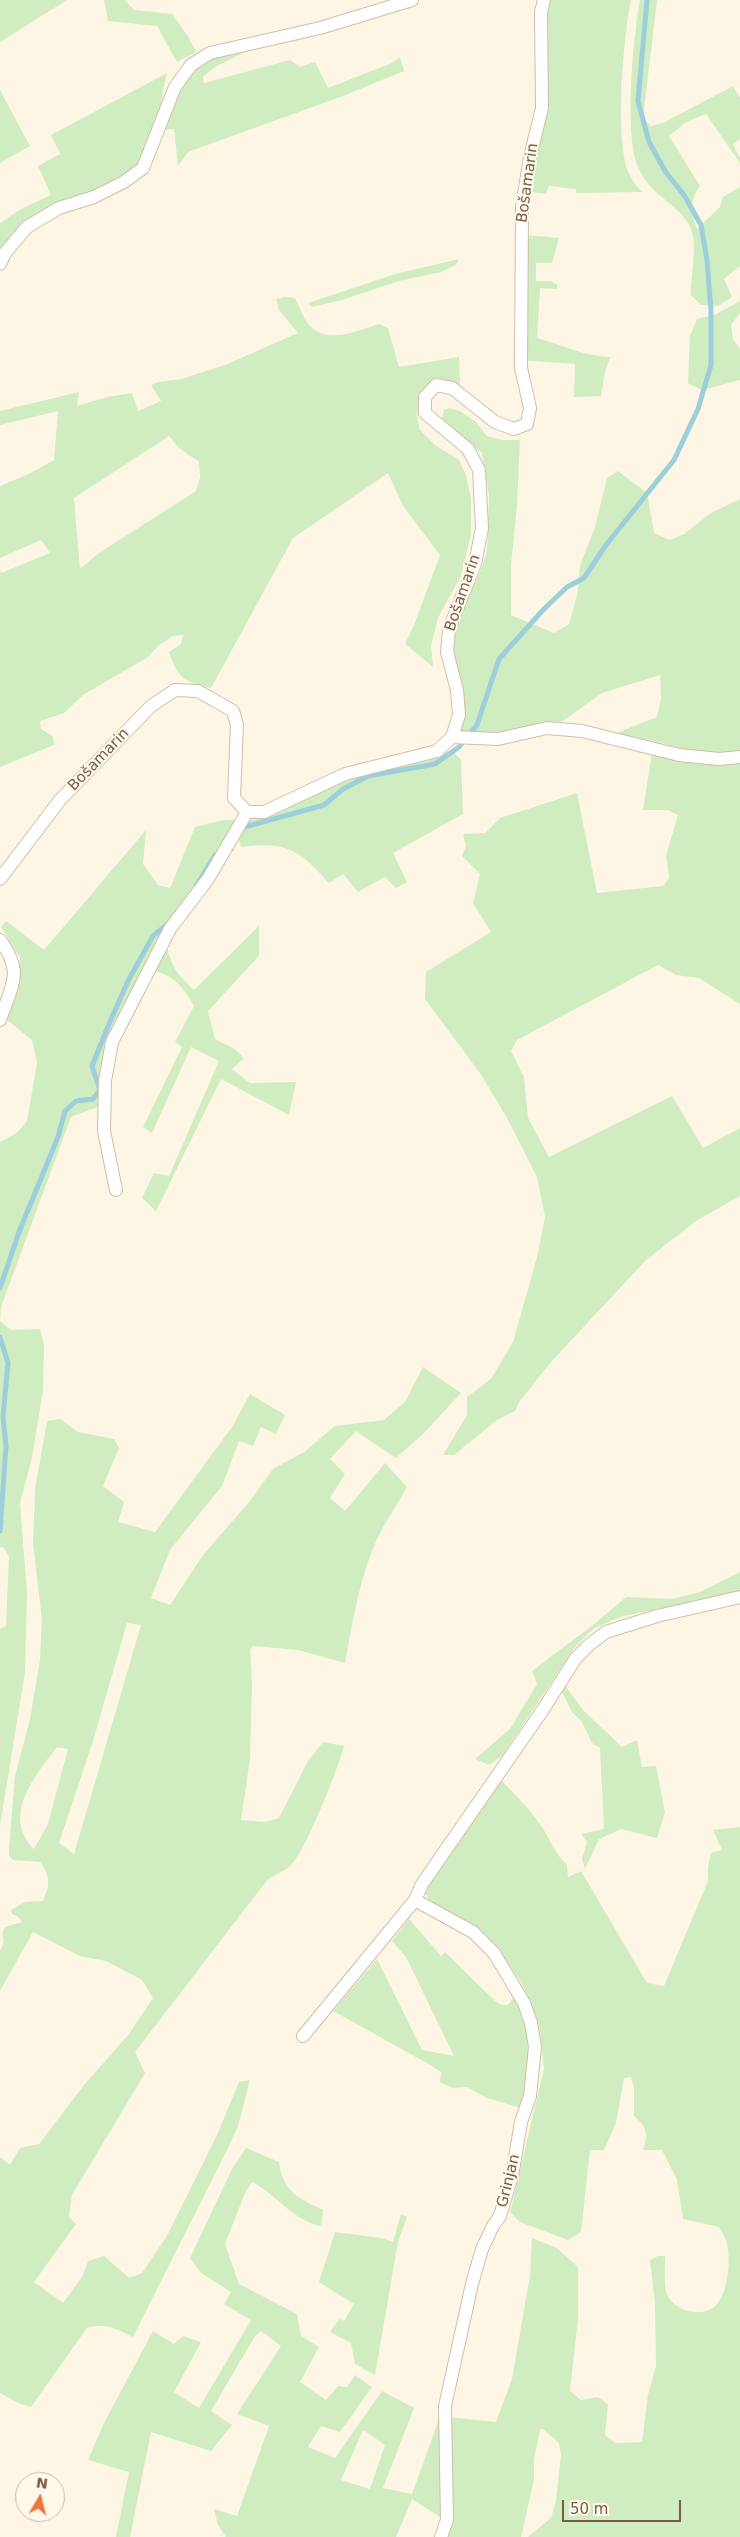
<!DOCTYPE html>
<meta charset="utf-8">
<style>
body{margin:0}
#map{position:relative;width:740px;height:2537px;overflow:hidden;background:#fef6e4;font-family:"DejaVu Sans",sans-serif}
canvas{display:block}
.north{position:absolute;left:15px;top:2472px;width:50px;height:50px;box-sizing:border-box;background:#fff9ec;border:1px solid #c9baaa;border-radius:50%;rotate:8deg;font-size:14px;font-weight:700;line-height:20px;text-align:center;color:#795c47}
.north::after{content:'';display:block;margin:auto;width:18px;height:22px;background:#f2733f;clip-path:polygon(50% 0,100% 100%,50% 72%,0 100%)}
.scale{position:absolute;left:562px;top:2500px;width:119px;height:22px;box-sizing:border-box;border:2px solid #795c47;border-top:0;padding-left:6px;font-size:15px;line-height:18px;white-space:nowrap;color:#795c47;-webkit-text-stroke:4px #fff9ec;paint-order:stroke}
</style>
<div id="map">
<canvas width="740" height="2537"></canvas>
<div class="north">N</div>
<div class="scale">50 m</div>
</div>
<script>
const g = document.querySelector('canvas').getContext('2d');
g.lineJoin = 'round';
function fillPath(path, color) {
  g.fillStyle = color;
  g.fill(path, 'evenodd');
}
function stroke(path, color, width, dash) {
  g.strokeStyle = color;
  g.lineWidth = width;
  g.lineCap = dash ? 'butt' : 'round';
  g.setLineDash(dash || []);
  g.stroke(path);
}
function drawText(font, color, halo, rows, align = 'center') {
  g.font = font + ' "DejaVu Sans",sans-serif';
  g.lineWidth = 4;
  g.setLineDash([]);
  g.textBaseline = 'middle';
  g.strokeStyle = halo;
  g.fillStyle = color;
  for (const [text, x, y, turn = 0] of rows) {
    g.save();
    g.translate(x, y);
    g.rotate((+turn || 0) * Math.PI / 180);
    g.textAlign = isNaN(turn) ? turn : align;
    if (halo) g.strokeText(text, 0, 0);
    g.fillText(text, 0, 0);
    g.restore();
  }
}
fillPath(new Path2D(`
 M0 0H67L0 42Z
 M104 0H125L134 10 172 14 188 36 196 52 177 62 157 26 108 21Z
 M545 0H631C623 40 616 127 626 166 629 176 635 185 642 192L576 193V189L549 186 546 194 530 192Z
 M640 0H657L643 118 651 126 663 123 733 86 740 98V139L733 144 740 158V163L706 114 686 122 669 136 700 186C689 201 691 212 697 229L720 207 723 197 740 187V266L724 279 732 297 718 306 701 305 691 295C690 272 701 240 686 220 671 199 650 195 638 167 624 134 633 37 640 0Z
 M247 50C232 61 216 63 203 77L204 83 290 60 300 67 315 62 328 88 392 63 400 57 404 71 343 96 188 152 178 166 174 129 164 130C169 106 184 68 208 59 220 54 234 53 247 50Z
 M167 73 163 89 162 101 140 163 125 176 0 250V223L21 209 51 195 38 166 60 154 51 135Z
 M0 90 30 146 0 163Z
 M526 235 559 238 552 263H536V281H551L557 285V289L540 288 537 338C562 345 584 356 610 357L605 372 601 396 574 397 575 364 519 360Z
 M459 259 456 265 441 272 399 281 342 300 312 307 308 303 395 274Z
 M285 297 295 298C299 306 304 320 310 326 329 345 359 330 379 324L388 328 399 367 459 357 460 385 444 381 426 390 418 405 417 417 420 430 435 445 459 460 466 475 471 499V534L461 576 438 618 431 646 433 667 405 644 414 625 440 555 403 506 388 473 293 538 211 688C185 682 178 679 169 652L181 644 183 635 173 636 159 645 148 657 83 695 64 713 40 721 41 729 53 736 54 745 0 767V570L1 573 50 553 41 540 0 558V486L31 473 54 460 58 411 0 425V411L79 392 77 406 107 397 132 393 138 411 161 401 151 385 158 382 181 379 225 365 298 333 279 310 276 299ZM169 436 179 448 199 462 200 477 196 491 99 553 80 569 74 498Z
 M740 301V313L731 325 733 339 740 349V380L702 390 688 383 690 336 697 319 714 315Z
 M449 408 460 411 476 422 487 436 502 440H520L517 505 511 565V615L554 633 569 624 577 595 580 565 595 527 607 478 618 471 647 493 654 533 670 540 684 534 711 513 740 499V754C694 758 659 738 614 734L657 717 661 698 660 675 602 693 563 721 475 741 456 732 450 645 462 608 479 575 487 552 489 496 482 453 449 428 442 418 444 410Z
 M452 750 461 760 463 814 393 853 407 882 396 888 385 877 358 892 343 874 329 883C299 850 287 841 241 847L239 840 244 820H254L278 813 352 776 406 766Z
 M652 753 740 761V1004L699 978 676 975 658 965 517 1040 511 1051 524 1077 528 1118 549 1157 672 1096 703 1148 740 1128V1196L696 1221 646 1260 552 1361 519 1402 515 1411 497 1420 454 1455H443L467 1415V1397L491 1379 513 1342 537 1257 545 1217 537 1177 507 1118 482 1076 425 999 426 972 491 932 473 903 480 874 462 856 466 846 463 834 485 833 500 818 577 793 597 893 663 886 669 878 666 855 678 815 668 810H643Z
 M224 820H237L230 843 235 850 217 859 166 929 143 968 110 1041 100 1106 71 1117 1 1307 0 1321 11 1330 40 1329 44 1345 43 1390 32 1458 20 1503 27 1593 25 1672 0 1826V1629L6 1626 9 1557 4 1548 0 1547V1142L18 1132 27 1121 37 1063 32 1040 6 1019 19 979 20 958 1 927 6 921 44 950 146 830 143 864 158 885 170 888 195 827Z
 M259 926V956L208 1011 215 1039 235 1049 244 1058 232 1069 250 1083 296 1082 289 1115 221 1079 156 1211 142 1198 154 1173 169 1176 219 1061 191 1047 152 1133 143 1127 182 1047 175 1042 194 1006C184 988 175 976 154 971L167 948C173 969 178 975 194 990Z
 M423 1367 461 1393 423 1434 396 1458 356 1431 330 1459 345 1474 330 1498 345 1511 385 1463 407 1487C399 1502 388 1517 380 1533 360 1574 353 1620 345 1663L298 1650 253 1646 250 1650 252 1682 250 1759 241 1820 265 1822 279 1818 308 1761 323 1742 344 1746C338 1769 306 1850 291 1865 285 1871 275 1875 268 1879L135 2052 145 2073 72 2195 69 2217 76 2224 34 2282 63 2303 82 2277 88 2261 104 2256 129 2278 142 2273 168 2234 217 2135 239 2082 250 2080 238 2126 228 2148 133 2337C117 2329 104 2322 87 2328L31 2407 18 2403 0 2393V2157L10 2165 20 2148 39 2144 84 2085 129 2034 153 1998 142 1980 106 1961 80 1956 33 1932 0 1991V1951L4 1941 2 1934 5 1927 22 1922 17 1916 12 1914 11 1910 25 1902 43 1901C50 1885 51 1877 40 1862L13 1860 9 1855V1848L15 1776 30 1719 40 1659 42 1620 33 1544 35 1489 47 1421 60 1419 78 1432 114 1439 119 1448 103 1486 124 1502 118 1522 155 1532 232 1427 250 1394 285 1415 276 1434 261 1427 253 1446 239 1441 222 1486 170 1550 151 1598 170 1605 203 1555 250 1501 273 1469 304 1452 335 1426 384 1420 405 1402ZM127 1623 141 1625 74 1854 59 1843 93 1741ZM57 1747 68 1749 48 1824 34 1849C1 1816 35 1776 57 1747Z
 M740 1572V1591L620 1617 593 1629 575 1647 502 1756 489 1765 475 1759 510 1729 537 1684 532 1671 593 1625 626 1597 672 1599 700 1592Z
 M563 1683 584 1711 622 1747 637 1740 642 1767 656 1766 665 1812 657 1838 621 1829 599 1839 585 1869 582 1859 587 1842 581 1834 604 1829 600 1748 592 1743 582 1722 572 1712 560 1688Z
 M500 1779C513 1793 528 1807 539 1823 550 1837 554 1854 567 1865L568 1877 581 1871 647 1983 664 1986 708 1881V1867L711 1853 722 1850 713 1830 740 1827V2537H528L551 2518 556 2501 561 2455 559 2443 543 2429 540 2430 534 2459V2480L521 2537H448L450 2417 496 2422 512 2379 530 2275 532 2238 557 2248 578 2267V2319L570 2391 581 2400 598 2397 608 2404 605 2435 615 2443 642 2442 648 2395 656 2366 655 2303 650 2260 658 2256H665C665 2267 664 2281 666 2291 671 2311 704 2320 717 2304 728 2291 731 2261 727 2244 726 2238 722 2232 719 2227L683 2219 677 2180 662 2150H643C649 2134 647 2127 634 2116V2087L631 2077 624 2078 616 2123 604 2150H590L581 2232 568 2240 520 2222 510 2212 544 2069 540 2030 531 2002 520 1981 496 1945 464 1920 431 1904 425 1892 433 1876 477 1816Z
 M409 1919 441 1956 445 1952 494 2000 502 2005H508L515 1996C532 2038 531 2064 521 2108L487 2098 467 2087 453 2088 440 2082 441 2072 432 2066 333 2011 377 1959 422 2050 454 2056 406 1957 392 1941Z
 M246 2148 279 2162C283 2192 298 2198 323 2210L321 2226C292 2220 277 2195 252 2182L245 2193 225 2244 239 2284 297 2314 301 2336 319 2347 300 2382 326 2400 338 2386 347 2387 355 2375 372 2387 340 2432 321 2426 308 2447 335 2458 382 2391 414 2408 383 2488 412 2494 439 2419 442 2504 440 2517 412 2499 396 2537H226L218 2525 214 2509 237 2516 269 2426 237 2414 281 2346 261 2331 255 2336 211 2411 232 2425 211 2451 151 2432 130 2537H116L129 2472 88 2460 104 2423 153 2331 174 2344 183 2336 201 2342 174 2392 199 2408 251 2320 224 2304 231 2292 201 2273 190 2258 232 2169ZM363 2430 385 2445 370 2489 341 2480Z
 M401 2214 407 2217 398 2242 375 2375 355 2364 351 2343 330 2332 339 2319 344 2321 354 2304 319 2282 335 2232 381 2238 393 2242Z`), '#d0edc1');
stroke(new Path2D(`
 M241 828 324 805 343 789 368 776 435 764 459 747 477 725 499 659 543 610 567 587 584 578 606 545 674 460 698 409 711 365V311L707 260 701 225 684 195 665 171 649 142 638 101 647 0
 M196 886 215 855
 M0 1288 19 1232 58 1137 65 1111 76 1101 93 1099 100 1090 92 1066 109 1024 128 981 153 936 169 923
 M0 1337 8 1363 3 1417 6 1446 0 1531`), '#9ccedc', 5);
const minor = new Path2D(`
 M0 264 5 253 27 227 59 208 94 197 124 182 143 168 175 87 191 65 210 53 320 28 412 0
 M452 737 498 739 547 728 582 731 679 755 719 759 740 757
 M0 879 60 800 151 706 175 690 198 691 233 711 237 725 234 798 247 812H264L345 774 437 751 452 737 459 715 457 690 447 652 449 629 475 564 482 528 479 470 468 449 425 413V397L436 385 452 388 495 422 514 429 527 424 530 408 521 368 522 207 530 157 542 108 541 12 544 0
 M0 940C24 973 12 984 0 1020
 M116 1190 104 1131 105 1081 112 1042 170 929 208 879 247 812
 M415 1900 473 1932 494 1953 524 2003 531 2023 535 2047 530 2096 521 2122 512 2176 500 2216 493 2226 482 2249 472 2284 445 2406 447 2520 441 2537
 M303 2036 415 1900 422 1884 542 1711 576 1658 590 1644 606 1632 657 1616 740 1597`);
stroke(minor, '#d1bea9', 14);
stroke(minor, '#fff', 12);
drawText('15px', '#795c47', '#fff9ec', [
 ["Bošamarin",528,183,-82],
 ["Bošamarin",463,593,-71],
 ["Bošamarin",99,760,-46],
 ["Grinjan",509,2181,-76]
]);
</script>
